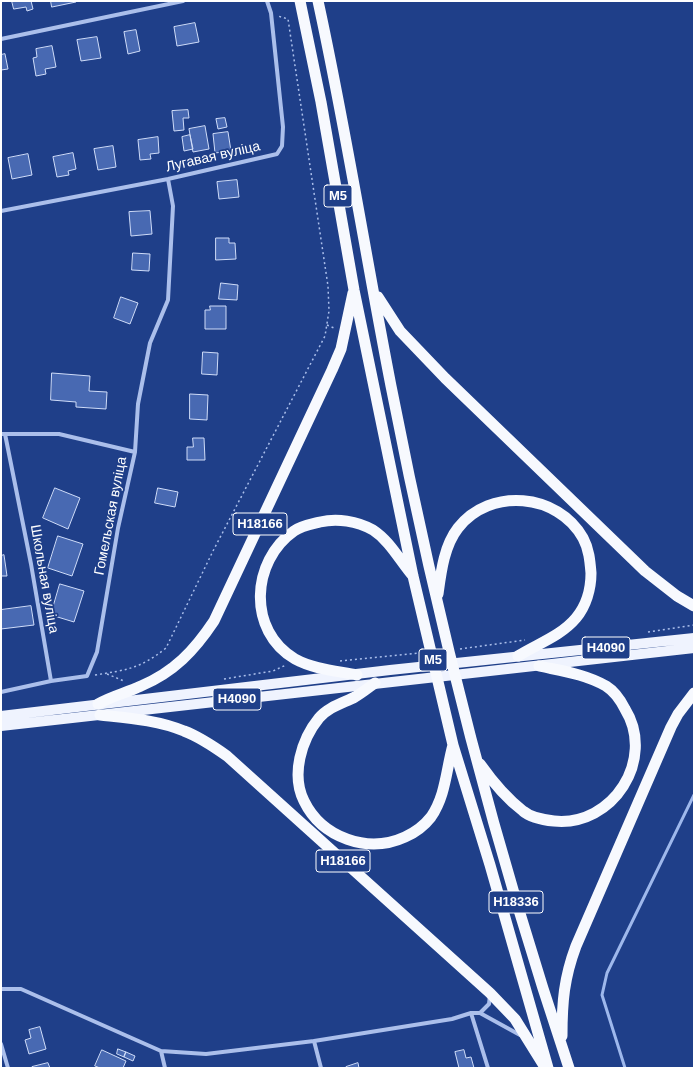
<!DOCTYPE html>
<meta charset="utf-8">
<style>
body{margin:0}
#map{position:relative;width:695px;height:1069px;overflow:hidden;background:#1f3f89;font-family:Arial,sans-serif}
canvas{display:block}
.frame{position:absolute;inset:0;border:2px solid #fff;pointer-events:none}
</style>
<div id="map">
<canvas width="695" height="1069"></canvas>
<div class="frame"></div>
</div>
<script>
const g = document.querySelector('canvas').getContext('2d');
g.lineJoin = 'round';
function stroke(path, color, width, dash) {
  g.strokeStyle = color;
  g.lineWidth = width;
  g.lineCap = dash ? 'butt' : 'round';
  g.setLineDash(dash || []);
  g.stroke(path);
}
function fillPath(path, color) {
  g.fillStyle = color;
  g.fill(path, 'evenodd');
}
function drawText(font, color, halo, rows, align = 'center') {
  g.font = font + ' Arial,sans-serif';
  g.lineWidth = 3.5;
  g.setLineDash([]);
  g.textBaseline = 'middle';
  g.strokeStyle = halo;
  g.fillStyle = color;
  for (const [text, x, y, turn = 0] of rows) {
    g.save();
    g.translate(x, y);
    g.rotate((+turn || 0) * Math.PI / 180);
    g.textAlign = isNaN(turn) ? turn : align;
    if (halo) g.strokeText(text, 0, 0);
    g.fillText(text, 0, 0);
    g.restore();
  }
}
stroke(new Path2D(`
 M625 1068 602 995 607 973 694 795`), '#9eb8ec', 3);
const building = new Path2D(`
 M12 1H31L33 9 27 11 26 7 14 9Z
 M51 1H75L76 2 52 7Z
 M195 23 199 42 177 46 174 27Z
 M136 30 140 51 128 54 124 32Z
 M97 37 101 58 81 61 77 40Z
 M52 46 56 67 45 69 46 74 36 76 33 58 37 57 36 49Z
 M5 54 8 69 1 70V55Z
 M188 110 189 118H183L184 130 174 131 172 111Z
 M225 118 227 127 218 129 216 119Z
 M205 126 209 149 193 152 189 129Z
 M228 132 231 151 215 153 213 134Z
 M190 135 193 149 184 151 182 137Z
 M158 137 159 153 150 154 151 159 140 160 138 140Z
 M113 146 116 167 98 170 94 149Z
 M73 153 76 169 68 171 69 175 57 177 53 157Z
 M28 154 32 175 12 179 8 158Z
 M237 180 239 197 219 199 217 182Z
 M150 211 152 234 131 236 129 212Z
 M216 238H229V243H235L236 259 216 260Z
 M133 253 150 254 149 271 132 270Z
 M221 283 238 285 237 300 219 299Z
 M121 297 138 303 130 324 114 318Z
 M210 306H226V329H205V310H210Z
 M203 352 218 353 217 375 202 374Z
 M52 373 90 376 89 391 107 392 106 409 76 407V402L51 400Z
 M190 394 208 395 207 420 190 419Z
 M193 438H204L205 460H187V447H193Z
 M55 488 80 498 68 529 43 518Z
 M158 488 178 492 175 507 155 503Z
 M58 536 83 544 72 576 48 568Z
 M4 555 7 576H1V556Z
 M60 584 84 591 74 622 51 615Z
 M31 606 34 625 1 629V610Z
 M40 1027 46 1049 29 1054 25 1040 31 1038 29 1030Z
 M118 1049 126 1052 124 1057 117 1054Z
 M102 1050 126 1061 123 1068H100L95 1066Z
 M464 1050 466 1058 471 1057 474 1068H459L455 1052Z
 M126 1052 135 1056 133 1061 124 1057Z
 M48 1063 50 1068H32V1067Z
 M358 1063 359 1068H346V1067Z`);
fillPath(building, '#4869b2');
stroke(building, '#cfdcf8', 1);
stroke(new Path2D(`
 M327 325 334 328
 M648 632 694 625
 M460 649 525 640
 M340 661 420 653
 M107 674 124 681
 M95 675C126 670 140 669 166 648L213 551 325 336 329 311 328 286 288 19 278 16
 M224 679 273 671 286 665`), '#abbfeb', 1.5, [2, 3]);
stroke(new Path2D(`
 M1 39 183 1
 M1 211 168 179 277 154 282 146 283 127 271 13 267 1
 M1 434H5L31 564 51 681 1 692
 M5 434H59L135 452 118 528 97 652 87 676 51 681
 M135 452 138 404 150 343 168 300 173 206 168 179
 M1 989H21L161 1051 206 1054 314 1041 452 1019 471 1013H480L520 1035
 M471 1013 488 1068
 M480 1013 489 1004 490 995
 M314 1041 321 1068
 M1 1044 8 1068
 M161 1051 165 1068`), '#abbfeb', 4);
stroke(new Path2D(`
 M1 716 390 670 694 638
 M1 726 694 648`), '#eff3fe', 10);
stroke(new Path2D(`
 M300 1 321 102 354 290 413 576 453 745 490 865 548 1068
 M318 1C346 129 366 258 391 386 436 617 494 845 569 1068
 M378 297 400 331 445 378 645 571 677 596 694 606
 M438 594C441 572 444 546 458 528 490 487 558 493 583 538 589 549 590 561 591 573 591 589 586 606 576 618 561 636 537 644 518 656
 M357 675C337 671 313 669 295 659 247 631 251 561 294 531 301 526 312 524 320 522 337 518 357 521 373 530 390 541 400 561 413 576
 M375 683C368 688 362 693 355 697 343 703 328 707 319 718 301 740 291 775 304 801 322 838 368 854 405 837 414 833 424 826 431 817 446 795 446 770 453 745
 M98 704C112 696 126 693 141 686 174 672 194 651 214 621L332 370 341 349 353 293
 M100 715C128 718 158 720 184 731 200 737 213 746 227 756L490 993 515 1019 543 1064
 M480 764C492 781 506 798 523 811 531 818 544 820 554 821 613 827 656 759 625 709 621 701 614 691 606 686 585 674 562 671 539 666
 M562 1036C562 1002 564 978 576 946L671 727 678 714 694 693`), '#f7f9fe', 11);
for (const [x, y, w] of [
 [338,196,28],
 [260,524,54],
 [606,648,48],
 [433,660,28],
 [237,699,48],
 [343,861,54],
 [516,902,54]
]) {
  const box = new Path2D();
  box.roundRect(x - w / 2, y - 11, w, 22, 3);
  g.fillStyle = '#1f3f89';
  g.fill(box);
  stroke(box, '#fff', 1);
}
drawText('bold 13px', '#fff', null, [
 ["М5",338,196],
 ["Н18166",260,524],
 ["Н4090",606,648],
 ["М5",433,660],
 ["Н4090",237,699],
 ["Н18166",343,861],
 ["Н18336",516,902]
]);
drawText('14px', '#fff', '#1f3f89', [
 ["Лугавая вуліца",213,157,-13],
 ["Гомельская вуліца",111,516,-79],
 ["Школьная вуліца",44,579,80]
]);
</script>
